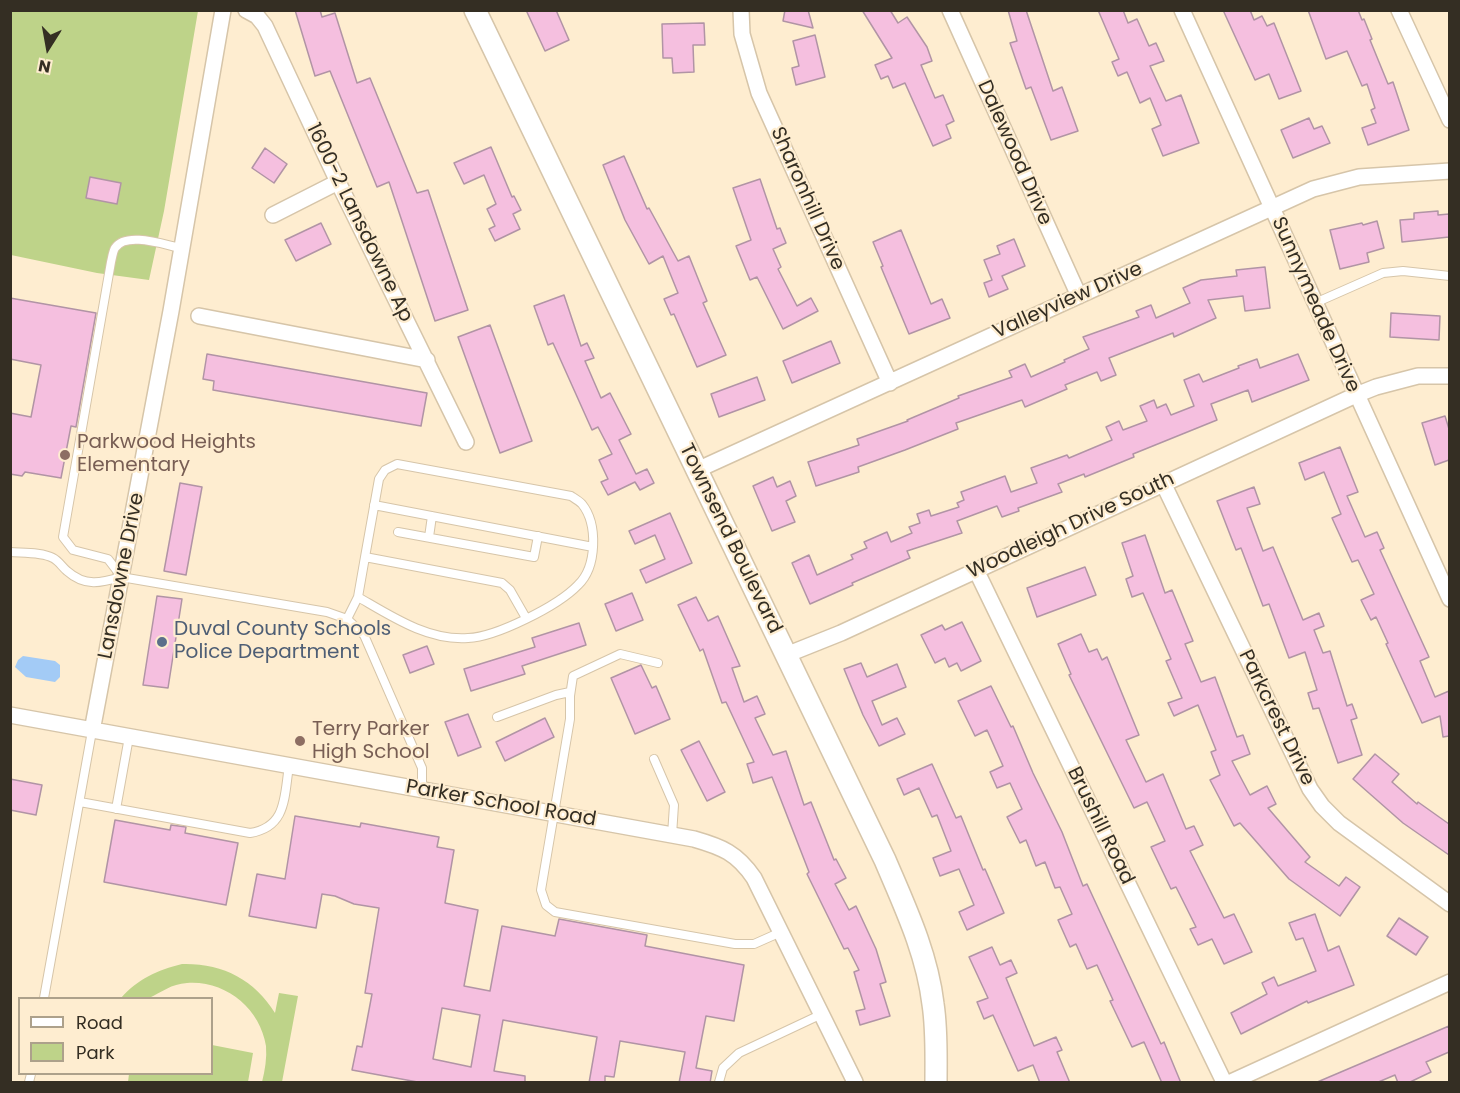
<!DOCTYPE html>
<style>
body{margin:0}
#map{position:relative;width:1460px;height:1093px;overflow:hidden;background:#feedd0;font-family:Poppins,sans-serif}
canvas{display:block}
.frame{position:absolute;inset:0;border:12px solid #342e23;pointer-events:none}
.legend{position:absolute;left:18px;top:997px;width:195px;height:78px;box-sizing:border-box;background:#feedd0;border:2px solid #ada18b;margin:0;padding:8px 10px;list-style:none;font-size:18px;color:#342e23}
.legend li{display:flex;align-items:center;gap:12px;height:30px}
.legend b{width:30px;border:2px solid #ada18b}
.north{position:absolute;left:18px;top:18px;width:60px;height:60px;-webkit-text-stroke:4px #feedd0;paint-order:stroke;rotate:191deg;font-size:16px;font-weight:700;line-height:24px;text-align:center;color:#342e23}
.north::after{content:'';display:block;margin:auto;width:21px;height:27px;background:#342e23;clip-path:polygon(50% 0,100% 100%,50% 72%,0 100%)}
</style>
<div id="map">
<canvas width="1460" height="1093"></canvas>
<div class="frame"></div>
<ul class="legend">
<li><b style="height:8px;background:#fff"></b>Road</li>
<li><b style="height:16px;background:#bed389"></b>Park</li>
</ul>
<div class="north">N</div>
</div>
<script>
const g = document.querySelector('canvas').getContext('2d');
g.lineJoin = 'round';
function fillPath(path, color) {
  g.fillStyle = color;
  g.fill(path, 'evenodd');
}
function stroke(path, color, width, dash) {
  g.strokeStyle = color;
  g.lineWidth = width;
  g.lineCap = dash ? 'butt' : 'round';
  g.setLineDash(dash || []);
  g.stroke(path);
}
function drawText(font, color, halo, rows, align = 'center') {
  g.font = font + ' Poppins,sans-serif';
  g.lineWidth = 4.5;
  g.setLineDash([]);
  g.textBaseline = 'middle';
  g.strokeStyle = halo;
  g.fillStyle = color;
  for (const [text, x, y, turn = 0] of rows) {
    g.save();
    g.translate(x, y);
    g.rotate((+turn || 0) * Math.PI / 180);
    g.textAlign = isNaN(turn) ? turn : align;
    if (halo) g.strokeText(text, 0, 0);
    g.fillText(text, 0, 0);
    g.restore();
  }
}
fillPath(new Path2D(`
 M10 11H198L164 211 149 280 97 273 11 255Z
 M182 964C222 963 254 979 275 1013L279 993 298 996 282 1082H262C265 1070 267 1058 266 1046 260 1008 225 980 187 983 171 984 162 992 149 998 142 1001 129 999 121 998 138 979 157 970 182 964Z
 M212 1045 253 1053 248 1082H128L129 1074H212Z`), '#bed389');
fillPath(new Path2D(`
 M23 656 55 661 60 665V677L55 682 26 677 15 667 18 660Z`), '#a3cbf6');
const building = new Path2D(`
 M295 10H320L322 17 335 13 357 83 370 78 417 193 428 190 468 310 435 321 389 182 377 187 330 71 315 76Z
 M526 10H556L569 40 545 51Z
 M785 10H808L813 28 783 21Z
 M862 10H890L898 23 907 17 927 47 932 61 921 65 935 98 943 95 954 121 946 125 951 138 933 146 905 83 893 88 888 76 881 79 875 65 892 58Z
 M1008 10H1026L1053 91 1062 87 1078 131 1051 140 1031 87 1026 89 1010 43 1017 41Z
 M1098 10H1123L1128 23 1137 19 1149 46 1156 43 1164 61 1150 66 1166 101 1181 95 1199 143 1163 156 1152 129 1161 125 1150 98 1140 103 1127 72 1118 76 1112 62 1119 59Z
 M1223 10H1250L1254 20 1262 16 1267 26 1274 23 1301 91 1279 99 1269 74 1255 80Z
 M1308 10H1358L1362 20 1364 19 1372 39 1370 40 1388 84 1393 82 1409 130 1368 145 1362 128 1376 123 1371 110 1375 108 1367 84 1362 86 1347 51 1326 59Z
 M704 23 705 45H693L694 72 673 73 672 58H663L662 24Z
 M815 35 825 77 796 85 792 68 799 66 793 41Z
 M1309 118 1314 129 1322 126 1330 143 1293 158 1281 130Z
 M491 147 512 197 514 196 521 210 513 214 520 229 495 241 489 229 495 226 487 209 496 204 484 175 464 184 454 163Z
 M265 148 287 164 274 183 252 168Z
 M624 156 647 209 649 208 678 261 689 256 707 301 703 303 726 355 697 367 674 314 671 315 664 299 678 293 663 256 649 264 625 220 603 165Z
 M90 177 121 183 117 204 86 198Z
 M760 179 777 229 780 228 786 243 773 249 781 267 778 269 797 306 811 298 818 311 783 329 757 277 750 280 736 246 751 240 733 188Z
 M1438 211V215L1449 214V237L1402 242 1400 220 1414 219V213Z
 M1377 221 1384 248 1367 253 1369 262 1340 269 1330 230 1362 223 1363 225Z
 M321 223 331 244 296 261 285 240Z
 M901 230 931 304 942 299 950 318 909 334 881 267 883 266 873 242Z
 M1014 239 1025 266 1002 276 1008 289 989 297 984 283 992 280 984 260 1000 254 997 246Z
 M1265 267 1270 308 1245 311 1243 296 1208 300 1216 318 1174 337 1173 333 1109 358 1116 375 1101 381 1097 372 1065 385 1067 389 1025 407 1022 400 956 423 958 429 905 450 858 467 859 472 816 486 808 462 859 445 857 439 908 421 907 420 959 398 958 396 1012 377 1009 371 1025 364 1031 377 1065 362 1064 360 1089 349 1083 337 1139 317 1136 311 1151 305 1156 318 1190 303 1183 288 1201 280 1237 276 1236 270Z
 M564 295 581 346 587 343 594 358 585 361 601 398 610 393 631 434 619 440 636 474 647 469 654 483 640 490 635 482 608 495 601 482 608 479 599 460 612 454 598 427 592 430 553 343 548 345 534 306Z
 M10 298 96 313 76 427 71 426 61 478 25 472 22 476 10 474V413L31 417 41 365 10 359Z
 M1391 313 1440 316 1439 340 1390 337Z
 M490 325 532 441 500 453 458 337Z
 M831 341 840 363 792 383 783 361Z
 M207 354 427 393 421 426 213 390 214 381 203 379Z
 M1298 354 1309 380 1252 402 1248 390 1211 404 1217 420 1133 454 1134 457 1085 477 1084 474 1058 484 1062 492 1018 508 1019 511 1002 517 997 506 957 521 962 533 907 551 910 558 852 583 853 585 810 604 792 563 809 555 817 575 853 559 851 555 867 548 864 542 887 532 891 542 912 533 909 527 920 523 917 514 929 510 931 516 959 507 957 503 964 500 961 492 1005 476 1011 492 1037 483 1031 468 1067 455 1069 458 1112 440 1106 427 1119 421 1123 430 1147 421 1140 406 1154 400 1157 408 1166 404 1171 415 1194 406 1184 380 1199 374 1203 382 1239 368 1238 366 1257 359 1260 368Z
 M757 377 765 400 719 417 711 394Z
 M1445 416 1449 429V460L1435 465 1422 423Z
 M1340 447 1358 492 1347 496 1365 537 1377 532 1384 548 1380 550 1429 657 1420 661 1435 697 1449 691V736L1443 737 1440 716 1422 723 1386 644 1388 643 1376 617 1371 620 1361 600 1374 594 1358 560 1352 562 1332 518 1341 514 1324 472 1305 480 1299 463Z
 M773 477 777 487 790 481 796 496 786 501 795 522 772 531 753 486Z
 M180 483 202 487 186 575 164 571Z
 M1254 487 1260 504 1247 508 1263 551 1273 547 1303 620 1319 613 1324 626 1314 630 1323 653 1330 651 1347 706 1352 704 1357 718 1351 720 1362 755 1338 763 1319 708 1313 709 1308 693 1317 690 1305 652 1289 658 1269 604 1263 606 1241 548 1236 550 1217 501Z
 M670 513 692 563 646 583 640 570 665 559 655 535 635 544 629 531Z
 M1145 535 1165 593 1172 590 1193 641 1185 644 1201 682 1215 677 1237 737 1243 735 1250 754 1232 761 1250 795 1267 786 1276 804 1268 808 1310 857 1305 862 1339 886 1346 877 1360 887 1340 916 1289 879 1240 823 1234 826 1210 780 1220 775 1211 752 1216 750 1198 705 1174 716 1168 703 1182 698 1166 661 1171 659 1143 593 1132 597 1126 579 1133 576 1122 543Z
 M1085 567 1096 595 1037 617 1027 588Z
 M632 593 643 620 616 631 605 604Z
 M157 596 182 599 168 688 143 685Z
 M696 597 708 621 718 616 740 666 732 668 744 702 757 696 765 714 755 718 773 755 786 751 804 805 811 802 834 860 836 859 846 878 835 884 849 910 856 906 876 949 886 982 880 984 890 1016 860 1025 856 1011 865 1009 854 972 859 970 848 948 844 949 807 874 809 872 772 777 753 783 747 764 754 762 726 702 722 703 703 649 700 651 678 605Z
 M962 622 981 661 961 671 957 663 949 667 945 658 935 663 921 635 942 625 945 630Z
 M579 623 586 645 522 666 525 674 471 691 464 669 535 647 532 638Z
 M1081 634 1089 652 1097 649 1102 660 1107 657 1139 735 1126 740 1146 782 1163 774 1186 829 1194 826 1203 845 1190 851 1224 918 1234 914 1252 952 1224 964 1212 939 1198 945 1190 929 1196 927 1176 887 1171 889 1151 847 1165 841 1147 802 1134 808 1069 675 1071 674 1058 644Z
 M427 646 434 664 410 673 403 655Z
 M861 663 867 677 897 664 906 687 872 701 882 725 897 718 905 734 879 746 863 715 844 669Z
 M641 665 652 688 656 686 670 719 635 734 611 678Z
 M991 686 1011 727 1013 726 1033 773 1062 832 1083 886 1087 884 1161 1044 1164 1042 1181 1083H1162L1144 1042 1132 1047 1110 1001 1113 1000 1097 965 1087 969 1076 944 1070 947 1058 920 1072 914 1060 887 1055 888 1045 862 1036 866 1026 840 1020 843 1007 817 1022 809 1010 783 997 788 990 772 1003 766 987 730 975 736 958 701Z
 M468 714 481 747 458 756 445 722Z
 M545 718 554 737 505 761 496 742Z
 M699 741 725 792 707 801 681 750Z
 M1375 754 1399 774 1392 782 1417 804 1418 802 1449 824V855L1403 823 1353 779Z
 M932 764 956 818 961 816 983 870 985 869 1004 913 967 930 959 912 974 905 959 869 940 876 933 858 951 851 937 815 932 817 919 788 904 795 897 779Z
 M10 779 42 785 36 815 10 810Z
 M295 816 360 827 361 823 439 837 437 847 454 850 445 903 478 910 464 986 490 991 502 926 555 936 559 919 647 935 645 946 744 965 734 1021 706 1016 696 1068 712 1071 710 1083H679L685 1052 620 1041 614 1077 605 1076V1083H589L597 1037 503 1020 494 1071 525 1076V1083H423L352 1070 357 1046 362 1047 372 994 365 993 379 908 354 904 335 896 322 894 316 928 249 916 257 874 285 879ZM442 1008 480 1015 471 1067 433 1059Z
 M115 820 170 830 171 825 186 827 185 833 238 843 226 905 104 882Z
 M1315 914 1328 951 1339 946 1354 985 1308 1003 1307 1001 1241 1034 1231 1013 1267 994 1262 983 1274 977 1278 986 1316 971 1303 938 1296 940 1289 923Z
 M1399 918 1428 937 1416 955 1387 936Z
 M992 947 1000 965 1011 960 1017 973 1006 978 1034 1046 1056 1037 1062 1050 1057 1052 1070 1083H1040L1033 1065 1018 1071 993 1015 984 1019 977 1002 988 998 969 957Z
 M1449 1026V1052L1426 1062 1431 1072 1408 1083H1398L1395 1075 1376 1083H1315Z`);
fillPath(building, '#f5bfdf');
stroke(building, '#b194a5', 1.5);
const lane = new Path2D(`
 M1315 303 1383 273 1403 271 1450 276
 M374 505 593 547
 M398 532 534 557 538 536
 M429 537 432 516
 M10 552C23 553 42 552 53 558 59 561 62 567 67 571 85 587 101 583 121 577L327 612 347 619 364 635 422 768V790
 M121 576 108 559 73 550 63 537 111 262C112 258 113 251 115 248 126 231 165 245 181 248
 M358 597C391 616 428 641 468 638 496 637 558 606 578 585 597 567 598 524 582 504 579 501 574 498 571 496L397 464 385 470 379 479 365 557
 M347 619 358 597 365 557 502 583 510 590 526 618
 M658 663 620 654 573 676 570 696V719L541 890 546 905 555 912 735 944H754L781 932
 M497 717 556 695 570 692
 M654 759 674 805 672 835
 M80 802 250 833C287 827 284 797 289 766
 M116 809 129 737
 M44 998 92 731
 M29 1082 31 1074
 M719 1082 723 1068 739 1053 822 1014`);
const street = new Path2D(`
 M246 10 257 16 265 26 338 182 466 442
 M741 10 742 34 759 93 890 383
 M950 10 1079 296
 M1182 10 1450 599
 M1399 10 1450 120
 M273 215 338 182
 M199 316 427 360
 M697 470 1313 189 1359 177 1450 171
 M1163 483 1310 789 1322 806 1339 823 1450 904
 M976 570 1224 1082
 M786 655 841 633 1356 395 1376 387 1418 376H1450
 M10 715 694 839C722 847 737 853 754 878L855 1082
 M92 731 171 311 223 10
 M1231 1082 1450 982`);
const secondary = new Path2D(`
 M475 10 885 860C905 907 927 953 933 1004 937 1030 936 1056 936 1082`);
stroke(lane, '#d6c5a9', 10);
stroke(street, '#d6c5a9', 18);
stroke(secondary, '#d6c5a9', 24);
stroke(lane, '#fff', 8);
stroke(street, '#fff', 15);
stroke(secondary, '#fff', 21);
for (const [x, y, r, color] of [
 [65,455,6,"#8d6e63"],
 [162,642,6,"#5c6f8a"],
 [300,741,6,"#8d6e63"]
]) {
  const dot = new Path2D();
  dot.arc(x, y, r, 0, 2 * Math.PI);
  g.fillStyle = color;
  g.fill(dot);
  stroke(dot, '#feedd0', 2);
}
drawText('20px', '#342e23', '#feedd0', [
 ["Dalewood Drive",1014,153,66],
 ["Sharonhill Drive",807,199,66],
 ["1600-2 Lansdowne Ap",359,223,64],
 ["Valleyview Drive",1068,301,-24],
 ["Sunnymeade Drive",1315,305,66],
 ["Woodleigh Drive South",1071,526,-25],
 ["Townsend Boulevard",730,539,64],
 ["Lansdowne Drive",122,576,-79],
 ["Parkcrest Drive",1276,718,64],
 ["Parker School Road",501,804,10],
 ["Brushill Road",1100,826,64]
]);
drawText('20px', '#785e54', '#feedd0', [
 ["Parkwood Heights",77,443],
 ["Elementary",77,466],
 ["Terry Parker",312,730],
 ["High School",312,753]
], 'left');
drawText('20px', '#4e5e75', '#feedd0', [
 ["Duval County Schools",174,630],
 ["Police Department",174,653]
], 'left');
</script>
